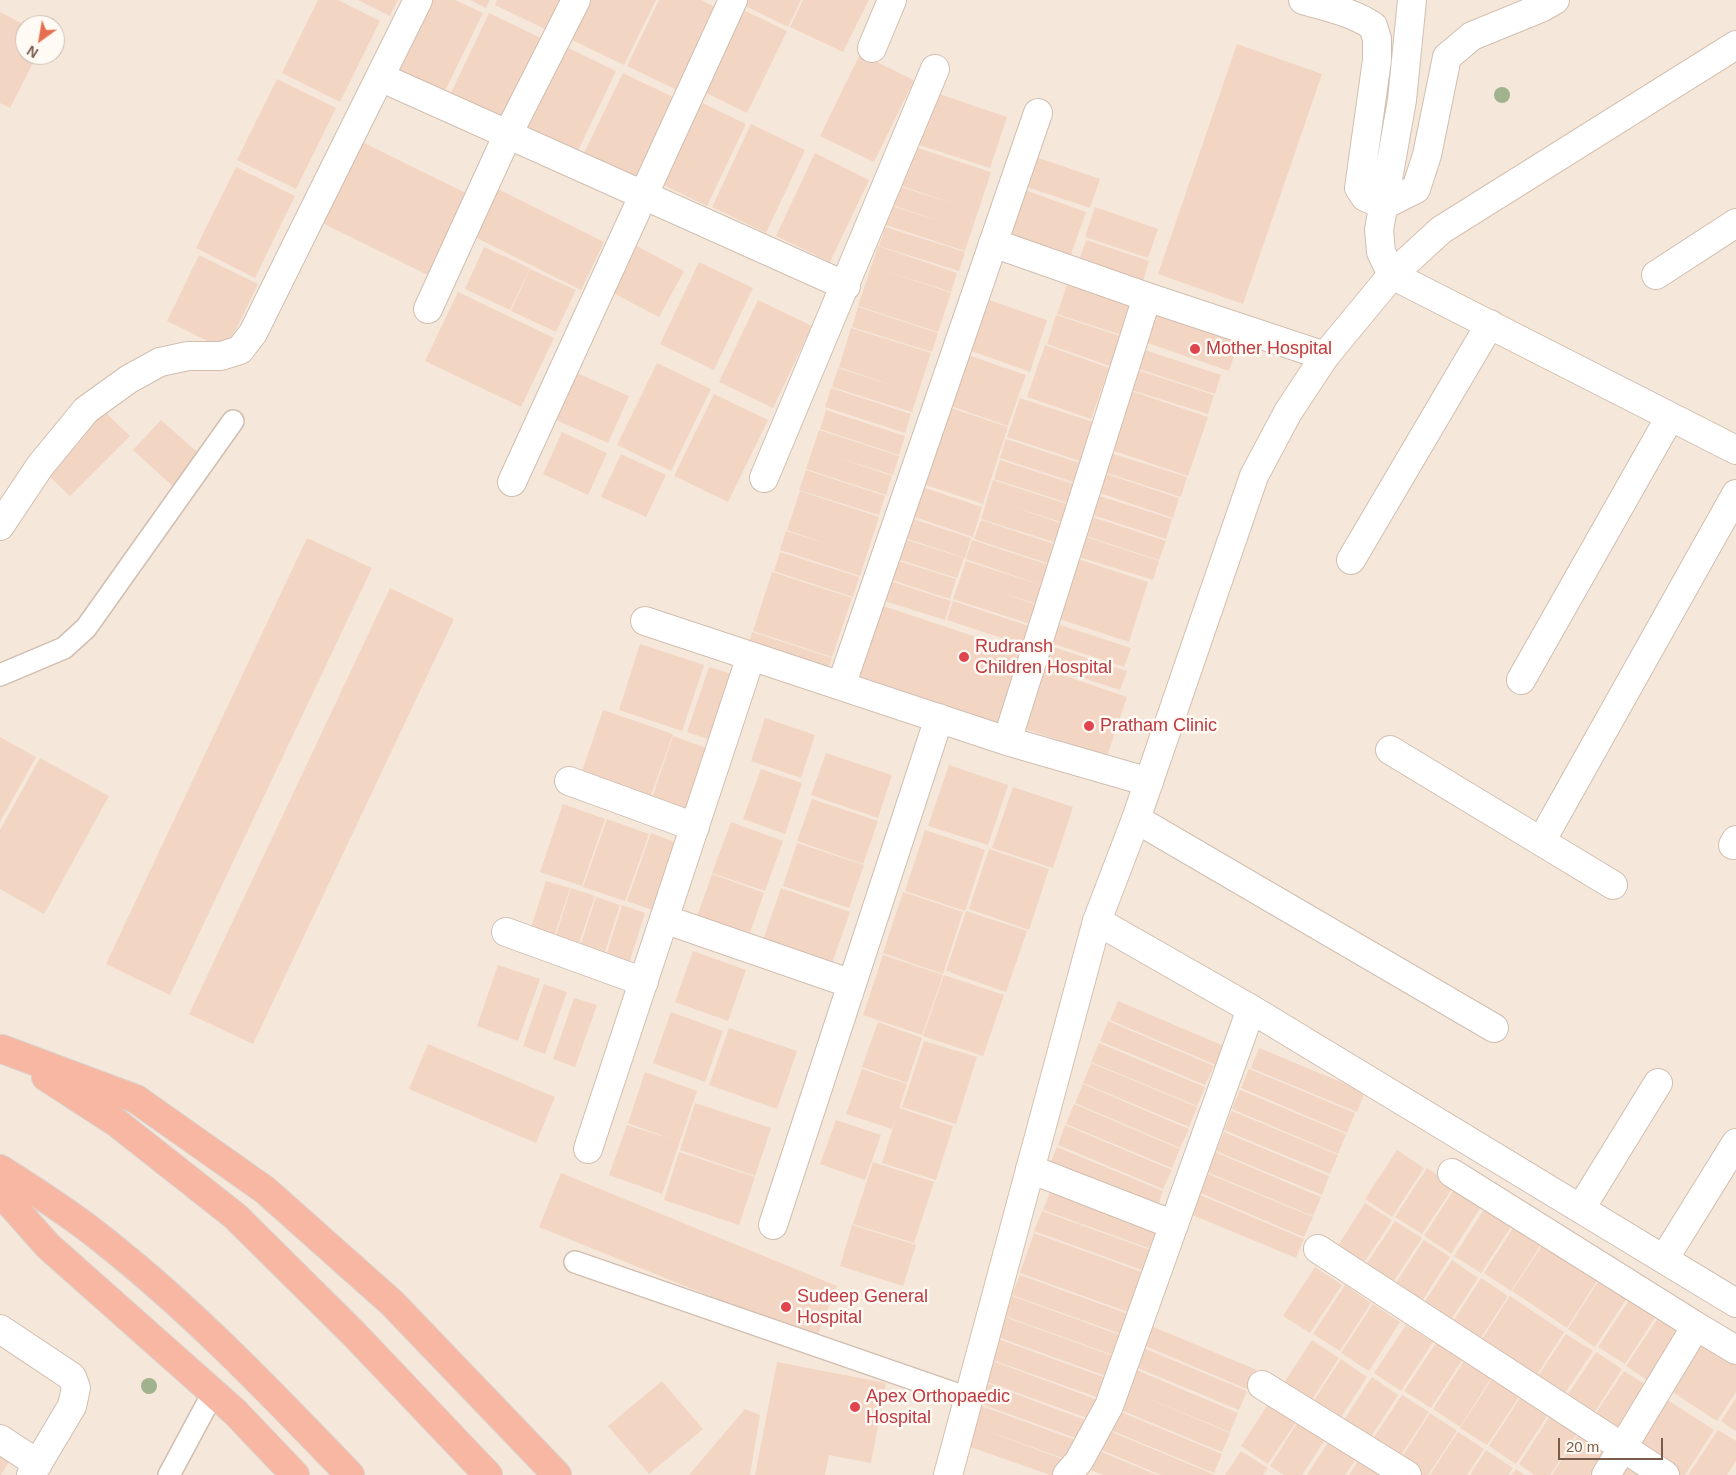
<!DOCTYPE html>
<style>
body{margin:0}
#map{position:relative;width:1736px;height:1475px;overflow:hidden;background:#fdf6ec;font-family:Helvetica,sans-serif}
canvas{display:block}
.north{position:absolute;left:15px;top:15px;width:50px;height:50px;box-sizing:border-box;background:#fffaf3;border:1px solid #cabbb1;border-radius:50%;rotate:212deg;font-size:14px;font-weight:700;line-height:20px;text-align:center;color:#7a5c4d}
.north::after{content:'';display:block;margin:auto;width:18px;height:22px;background:#e76f51;clip-path:polygon(50% 0,100% 100%,50% 72%,0 100%)}
.scale{position:absolute;left:1558px;top:1438px;width:105px;height:22px;box-sizing:border-box;border:2px solid #7a5c4d;border-top:0;padding-left:6px;font-size:15px;line-height:18px;white-space:nowrap;color:#7a5c4d;-webkit-text-stroke:4px #fffaf3;paint-order:stroke}
</style>
<div id="map">
<canvas width="1736" height="1475"></canvas>
<div class="north">N</div>
<div class="scale">20 m</div>
</div>
<script>
const g = document.querySelector('canvas').getContext('2d');
g.lineJoin = 'round';
function fillPath(path, color) {
  g.fillStyle = color;
  g.fill(path, 'evenodd');
}
function stroke(path, color, width, dash) {
  g.strokeStyle = color;
  g.lineWidth = width;
  g.lineCap = dash ? 'butt' : 'round';
  g.setLineDash(dash || []);
  g.stroke(path);
}
function drawText(font, color, halo, rows, align = 'center') {
  g.font = font + ' Helvetica,sans-serif';
  g.lineWidth = 5;
  g.setLineDash([]);
  g.textBaseline = 'middle';
  g.strokeStyle = halo;
  g.fillStyle = color;
  for (const [text, x, y, turn = 0] of rows) {
    g.save();
    g.translate(x, y);
    g.rotate((+turn || 0) * Math.PI / 180);
    g.textAlign = isNaN(turn) ? turn : align;
    if (halo) g.strokeText(text, 0, 0);
    g.fillText(text, 0, 0);
    g.restore();
  }
}
fillPath(new Path2D(`
 M0 0H1736V1475H0ZM25 25H55V55H25Z`), '#f5e8da');
fillPath(new Path2D(`
 M318 0H338L380 21 340 102 282 73Z
 M358 0H398L390 16Z
 M423 0H455L483 13 443 95 389 69Z
 M470 0H490L486 8Z
 M497 0H564L549 31 495 5Z
 M589 0H656L624 65 570 39Z
 M659 0H701L721 10 681 92 627 66Z
 M733 0H801L788 27Z
 M803 0H869L843 52 790 27Z
 M733 5 787 31 747 113 694 87Z
 M0 12 25 25V55H37L10 108 0 103Z
 M489 13 543 39 503 121 450 95Z
 M1237 44 1322 74 1243 304 1158 274Z
 M562 45 616 71 577 153 523 127Z
 M860 54 914 80 874 162 820 136Z
 M623 73 677 99 637 181 583 155Z
 M277 79 336 108 296 189 237 160Z
 M936 93 1007 117 990 168 919 145Z
 M692 98 746 124 707 206 653 180Z
 M751 124 805 150 766 233 712 207Z
 M358 140 476 198 436 279 318 221Z
 M912 146 991 172 965 251 886 225 892 206 951 225 892 205 898 186 958 205 899 185Z
 M815 153 869 180 830 262 776 236Z
 M1036 157 1100 179 1090 208 1027 187Z
 M236 167 295 196 255 278 196 248Z
 M498 189 604 242 581 290 475 237Z
 M1022 189 1086 212 1068 263 1004 240Z
 M1095 207 1158 229 1148 258 1085 237Z
 M885 227 965 252 959 271 879 246Z
 M1086 240 1149 261 1140 291 1076 269Z
 M633 244 684 271 659 317 609 291Z
 M878 246 957 273 951 292 874 267 951 293 938 332 858 306Z
 M484 247 530 268 510 310 465 289Z
 M199 255 258 284 226 350 167 321Z
 M699 262 753 288 714 370 660 344Z
 M530 269 576 290 556 332 511 311Z
 M1067 285 1130 306 1121 335 1057 314Z
 M458 292 554 338 521 407 425 361Z
 M983 298 1047 320 1030 372 966 349Z
 M758 300 812 326 773 408 719 382Z
 M858 307 938 333 932 352 852 327Z
 M1150 309 1240 339 1229 371 1139 340Z
 M1056 315 1120 336 1110 366 1047 344Z
 M851 328 931 353 912 412 832 387 838 368 897 387 839 367Z
 M1045 345 1109 368 1091 419 1027 397Z
 M1142 349 1221 375 1215 394 1136 368Z
 M962 353 1026 375 1008 426 945 404Z
 M657 363 711 389 671 471 617 445Z
 M1134 369 1214 395 1208 414 1128 389Z
 M577 373 629 396 608 443 556 420Z
 M831 388 911 414 905 433 825 407Z
 M1128 390 1208 417 1188 476 1108 449Z
 M714 394 768 420 728 502 674 476Z
 M1020 398 1099 424 1086 463 1007 437Z
 M945 406 1008 427 983 504 920 483Z
 M103 410 130 436 70 496 44 471Z
 M826 410 905 436 899 455 820 429Z
 M161 420 205 459 177 490 133 450Z
 M819 430 899 456 893 475 833 456 892 476 886 495 806 469Z
 M562 432 607 453 588 495 543 474Z
 M1006 439 1086 465 1079 484 1000 458Z
 M1107 452 1187 477 1181 497 1101 471Z
 M621 454 666 475 646 517 601 497Z
 M1000 460 1080 486 1074 505 994 479Z
 M806 470 885 496 879 515 799 490Z
 M1100 472 1179 498 1173 518 1094 491Z
 M993 480 1073 506 1067 524 1008 505 1066 525 1060 544 981 519Z
 M919 486 982 507 973 537 909 515Z
 M800 491 879 517 860 576 780 550 786 531 827 544 787 530Z
 M1093 494 1172 519 1166 539 1087 513Z
 M1086 515 1166 541 1159 560 1080 534Z
 M907 517 971 538 965 558 902 537Z
 M981 520 1060 546 1053 565 974 539Z
 M1080 535 1159 561 1153 580 1073 555Z
 M307 538 372 568 170 995 106 964Z
 M900 538 964 558 957 578 894 558Z
 M972 540 1052 566 1040 605 999 592 1039 606 1033 625 953 599 966 561 1044 586 966 559Z
 M780 552 859 577 853 597 774 571Z
 M1075 558 1148 582 1129 642 1056 618Z
 M892 559 956 579 950 599 886 578Z
 M772 572 852 598 832 657 753 631Z
 M887 580 951 601 945 620 881 600Z
 M390 588 454 619 253 1044 189 1014Z
 M953 601 1032 627 1026 646 947 620Z
 M880 605 1027 654 1001 731 854 682Z
 M1051 622 1131 648 1124 667 1045 641Z
 M752 632 832 658 825 677 746 651Z
 M640 644 704 665 682 731 619 710Z
 M1047 645 1127 671 1120 690 1040 664Z
 M709 667 738 676 716 742 687 732Z
 M1039 667 1127 697 1107 756 1019 727Z
 M603 710 673 734 649 801 580 777Z
 M765 718 815 735 801 778 751 761Z
 M673 736 715 751 692 818 650 804Z
 M0 737 36 757 0 822Z
 M826 753 892 775 878 818 811 795Z
 M40 758 109 796 44 914 0 889V830Z
 M949 765 1008 785 988 845 928 826Z
 M761 769 802 783 785 834 743 819Z
 M1013 787 1073 807 1053 868 992 848Z
 M812 799 878 821 863 864 797 841Z
 M563 804 605 819 582 886 540 872Z
 M607 819 649 834 625 901 583 887Z
 M731 822 783 841 765 891 712 873Z
 M925 830 985 850 965 911 905 891Z
 M651 833 675 842 652 910 627 901Z
 M797 843 864 865 849 908 783 886Z
 M989 849 1049 869 1029 930 969 909Z
 M712 874 764 893 746 944 694 925Z
 M546 881 570 888 551 945 528 937Z
 M571 888 595 896 576 952 553 945Z
 M781 888 850 912 830 969 761 946Z
 M903 892 963 912 943 974 883 953Z
 M596 897 620 905 602 961 578 953Z
 M622 905 645 913 627 970 604 962Z
 M966 911 1027 931 1006 992 946 971Z
 M693 951 746 970 728 1021 675 1002Z
 M883 955 943 975 922 1035 863 1015Z
 M498 965 540 979 518 1041 477 1026Z
 M944 975 1004 995 983 1056 923 1036Z
 M544 984 567 992 545 1054 523 1046Z
 M574 998 597 1005 575 1067 553 1059Z
 M1118 1001 1224 1046 1216 1065 1110 1020Z
 M671 1012 723 1031 705 1082 653 1063Z
 M1108 1021 1214 1066 1205 1085 1100 1041Z
 M878 1022 922 1038 907 1083 862 1067Z
 M729 1028 797 1051 777 1109 709 1085Z
 M924 1041 977 1057 956 1124 902 1107Z
 M1099 1043 1205 1087 1197 1106 1091 1062Z
 M428 1044 555 1097 536 1143 409 1089Z
 M1259 1048 1365 1092 1357 1112 1251 1068Z
 M1091 1063 1197 1107 1189 1127 1083 1083Z
 M862 1069 907 1084 892 1129 846 1114Z
 M1249 1069 1355 1113 1347 1133 1241 1088Z
 M645 1072 697 1091 662 1194 609 1175 627 1125 671 1139 628 1123Z
 M1083 1084 1189 1129 1180 1148 1075 1103Z
 M1240 1090 1346 1134 1338 1154 1232 1109Z
 M695 1103 771 1128 755 1176 680 1150Z
 M1074 1104 1180 1149 1172 1168 1066 1124Z
 M899 1108 953 1126 936 1180 882 1163Z
 M1232 1111 1338 1155 1330 1174 1224 1130Z
 M836 1120 881 1135 865 1180 820 1164Z
 M1065 1125 1172 1170 1163 1189 1058 1145Z
 M1224 1132 1329 1176 1322 1195 1216 1151Z
 M1057 1147 1163 1191 1156 1211 1049 1166Z
 M1397 1150 1424 1168 1392 1217 1365 1199Z
 M679 1152 755 1177 739 1225 664 1200Z
 M1215 1152 1321 1197 1313 1216 1207 1172Z
 M873 1162 934 1182 914 1243 853 1224Z
 M1427 1168 1454 1186 1422 1234 1395 1217Z
 M561 1173 837 1286 816 1339 539 1227Z
 M1206 1173 1313 1217 1304 1237 1198 1192Z
 M1455 1188 1482 1205 1451 1254 1424 1236Z
 M1051 1190 1158 1229 1151 1249 1043 1210Z
 M1198 1194 1304 1239 1296 1258 1190 1214Z
 M1365 1203 1392 1220 1360 1269 1334 1252Z
 M1485 1208 1512 1225 1481 1273 1454 1256Z
 M1042 1211 1150 1250 1142 1270 1034 1231Z
 M1395 1221 1422 1238 1390 1287 1363 1269Z
 M852 1225 916 1245 903 1286 840 1266Z
 M1515 1225 1542 1243 1511 1291 1484 1273Z
 M1034 1233 1142 1272 1128 1312 1020 1273Z
 M1424 1240 1450 1257 1419 1306 1392 1289Z
 M1544 1243 1598 1279 1567 1328 1512 1291Z
 M1452 1260 1478 1278 1447 1326 1420 1309Z
 M1315 1267 1342 1285 1310 1333 1283 1316Z
 M1020 1275 1128 1314 1121 1334 1012 1295Z
 M1481 1278 1508 1296 1477 1344 1450 1326Z
 M1599 1280 1627 1298 1595 1347 1568 1329Z
 M1345 1285 1371 1303 1340 1351 1313 1334Z
 M1012 1296 1120 1335 1113 1355 1005 1316Z
 M1510 1296 1564 1332 1533 1381 1478 1345Z
 M1630 1299 1656 1316 1625 1364 1598 1347Z
 M1373 1304 1400 1322 1369 1371 1341 1353Z
 M1005 1317 1113 1356 1106 1376 998 1337Z
 M1658 1318 1685 1335 1653 1384 1626 1366Z
 M1406 1325 1433 1342 1401 1391 1374 1373Z
 M1151 1326 1257 1370 1249 1390 1143 1345Z
 M1566 1334 1593 1351 1561 1399 1534 1382Z
 M1695 1338 1736 1365V1392L1717 1421 1663 1386Z
 M998 1339 1106 1378 1099 1398 990 1359Z
 M1312 1340 1339 1358 1308 1406 1280 1389Z
 M1436 1343 1462 1360 1431 1408 1404 1391Z
 M1141 1347 1247 1391 1239 1410 1133 1366Z
 M1596 1352 1622 1369 1591 1418 1564 1400Z
 M1341 1359 1367 1377 1336 1425 1309 1408Z
 M990 1360 1098 1400 1090 1419 982 1380Z
 M1464 1361 1491 1378 1460 1427 1433 1409Z
 M777 1362 886 1383 871 1463 829 1455 825 1475H755Z
 M1132 1368 1238 1413 1230 1432 1135 1393 1230 1433 1222 1452 1116 1408Z
 M1624 1371 1651 1388 1619 1437 1592 1419Z
 M1372 1377 1398 1395 1367 1443 1340 1426Z
 M1492 1379 1519 1397 1487 1445 1460 1428Z
 M662 1381 703 1429 649 1474 608 1426Z
 M981 1381 1088 1421 1081 1440 973 1401Z
 M1402 1395 1429 1412 1397 1461 1370 1443Z
 M1660 1395 1714 1430 1685 1475H1678L1629 1443Z
 M1272 1398 1300 1416 1268 1464 1241 1446Z
 M1520 1398 1547 1416 1516 1464 1489 1446Z
 M1736 1398V1431L1721 1421Z
 M973 1403 1081 1442 1074 1462 973 1426 1073 1463 1062 1475H1050L959 1443Z
 M745 1409 760 1415 750 1475H689Z
 M1116 1410 1222 1454 1214 1473 1108 1429Z
 M1430 1413 1457 1431 1428 1475H1419L1399 1462Z
 M1550 1416 1577 1434 1550 1475H1534L1519 1464Z
 M1301 1417 1328 1435 1302 1475H1284L1270 1466Z
 M1107 1430 1215 1475H1161L1099 1449Z
 M1718 1430 1736 1441V1461L1727 1475H1688Z
 M1458 1432 1484 1449 1467 1475H1430Z
 M1578 1435 1605 1453 1590 1475H1552Z
 M1332 1436 1360 1453 1345 1475H1307Z
 M0 1448 13 1455 1 1475H0Z
 M1486 1450 1513 1468 1508 1475H1470Z
 M1099 1451 1157 1475H1103L1091 1470Z
 M1241 1451 1268 1468 1263 1475H1225Z
 M1363 1453 1387 1475H1349Z
 M1624 1463 1642 1475H1617Z
 M1516 1469 1525 1475H1511Z`), '#f3d5c3');
const lane = new Path2D(`
 M0 675 64 648 86 628 233 421
 M575 1262 968 1398
 M169 1475 213 1393`);
const street = new Path2D(`
 M1303 0C1327 7 1352 12 1373 26L1377 39V60L1359 188 1365 197 1384 205 1416 189 1427 155 1447 57 1472 36 1543 7 1555 0
 M1412 0 1402 100 1379 230 1381 252 1392 275 1736 450
 M872 48 892 0
 M380 77 846 286
 M993 243 1147 297 1325 356
 M1656 275 1736 223
 M428 309 508 134 576 0
 M764 478 935 69
 M512 482 733 0
 M0 526 40 466 86 410 129 379 160 362 188 356H221L240 350 253 333 418 0
 M1351 560 1490 324
 M645 621 1007 741 1149 782
 M1521 680 1670 417
 M841 686 1038 113
 M1007 741 1147 297
 M1390 750 1613 885
 M569 781 695 827
 M1136 819 1494 1028
 M1542 840 1736 494
 M1733 845 1736 840
 M664 919 852 984
 M1097 921 1251 1009 1736 1303
 M506 932 644 982
 M588 1149 751 656
 M1030 1169 1174 1225
 M1452 1173 1696 1326 1606 1475
 M1581 1208 1658 1083
 M773 1225 939 718
 M1318 1249 1665 1475
 M1664 1259 1736 1143
 M1696 1326 1736 1350
 M0 1329 72 1377 76 1388 72 1406 31 1475
 M1262 1385 1407 1475
 M0 1439 38 1464
 M1067 1475 1079 1461 1109 1406 1251 1009`);
const secondary = new Path2D(`
 M948 1475 1097 921 1136 819 1254 476 1288 412 1325 356 1392 275 1441 230 1736 45`);
const highway = new Path2D(`
 M2 1049 136 1099 265 1190 392 1303 557 1475
 M46 1077 117 1123 235 1216 354 1334 488 1475
 M0 1169C35 1191 71 1214 103 1240 192 1310 272 1394 350 1475
 M0 1192 48 1246 235 1412 295 1475`);
stroke(lane, '#d1beb0', 24);
stroke(street, '#d1beb0', 30);
stroke(secondary, '#d6c0b0', 30);
stroke(highway, '#dad1cd', 30);
stroke(lane, '#fff', 21);
stroke(street, '#fff', 28);
stroke(secondary, '#fff', 28);
stroke(highway, '#f7b7a3', 28);
g.fillStyle = '#a0b28e';
for (const [x, y] of [
 [1502,95],
 [149,1386]
]) {
  g.beginPath();
  g.arc(x, y, 8, 0, 2 * Math.PI);
  g.fill();
}
for (const [x, y, r, color] of [
 [1195,349,6,"#e0444e"],
 [964,657,6,"#e0444e"],
 [1089,726,6,"#e0444e"],
 [786,1307,6,"#e0444e"],
 [855,1407,6,"#e0444e"]
]) {
  const dot = new Path2D();
  dot.arc(x, y, r, 0, 2 * Math.PI);
  g.fillStyle = color;
  g.fill(dot);
  stroke(dot, '#fffaf3', 2);
}
drawText('18px', '#be3a42', '#fffaf3', [
 ["Mother Hospital",1206,349],
 ["Rudransh",975,647],
 ["Children Hospital",975,668],
 ["Pratham Clinic",1100,726],
 ["Sudeep General",797,1297],
 ["Hospital",797,1318],
 ["Apex Orthopaedic",866,1397],
 ["Hospital",866,1418]
], 'left');
</script>
